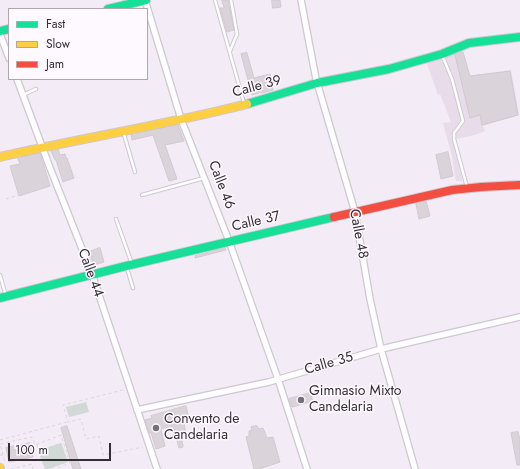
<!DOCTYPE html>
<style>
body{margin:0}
#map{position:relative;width:520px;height:469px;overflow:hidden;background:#f3ebf5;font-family:Jost,sans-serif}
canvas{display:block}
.legend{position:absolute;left:8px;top:8px;width:140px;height:72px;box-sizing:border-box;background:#fef8ff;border:1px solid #ada7ae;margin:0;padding:5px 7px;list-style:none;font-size:12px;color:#332d34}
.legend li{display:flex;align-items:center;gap:8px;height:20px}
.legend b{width:20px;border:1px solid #ada7ae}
.scale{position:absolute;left:8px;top:443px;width:103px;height:18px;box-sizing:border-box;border:2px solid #332d34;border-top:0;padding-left:5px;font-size:12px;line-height:14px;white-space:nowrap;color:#332d34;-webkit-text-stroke:3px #fef8ff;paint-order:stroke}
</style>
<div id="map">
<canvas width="520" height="469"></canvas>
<ul class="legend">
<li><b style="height:5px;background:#16e098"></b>Fast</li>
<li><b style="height:5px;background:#ffcf43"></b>Slow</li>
<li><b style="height:5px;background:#f24e42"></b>Jam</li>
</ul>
<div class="scale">100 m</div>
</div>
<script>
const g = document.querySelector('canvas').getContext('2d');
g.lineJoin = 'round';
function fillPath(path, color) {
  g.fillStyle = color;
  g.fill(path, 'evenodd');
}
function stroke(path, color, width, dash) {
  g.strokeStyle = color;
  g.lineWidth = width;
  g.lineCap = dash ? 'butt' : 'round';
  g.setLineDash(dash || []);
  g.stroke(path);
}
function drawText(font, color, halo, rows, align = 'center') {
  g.font = font + ' Jost,sans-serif';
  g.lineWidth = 3;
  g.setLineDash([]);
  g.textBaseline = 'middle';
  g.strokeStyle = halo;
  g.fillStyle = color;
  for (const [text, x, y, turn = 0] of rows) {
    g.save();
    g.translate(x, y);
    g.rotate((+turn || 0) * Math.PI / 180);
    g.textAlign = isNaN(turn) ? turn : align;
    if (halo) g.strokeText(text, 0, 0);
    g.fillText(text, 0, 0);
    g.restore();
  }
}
fillPath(new Path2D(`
 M462 50 470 76 511 70 519 115 483 126 485 131 475 135 455 139 460 163 462 181H456L452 156 443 123 451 122 440 94 438 95 426 61Z`), '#e8dcea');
fillPath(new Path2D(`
 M86 402 89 412 69 417 66 407Z
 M61 443 68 462 48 469H45L38 451Z`), '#d0d9d5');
const building = new Path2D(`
 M222 0H228L234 30 227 32 220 8H224Z
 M272 0H280L281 7 273 8Z
 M463 52 470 76 510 71 518 115 482 125 480 115 470 118 455 55Z
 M247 53 254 78 270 74 273 90 262 93V92L252 95 241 54Z
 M178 125 184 141 165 145 177 179 169 181 153 135 132 140 131 135Z
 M58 149 60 155 65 154 66 158H67L74 178 63 182 56 160H55L51 151Z
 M448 152 453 176 441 179 436 155Z
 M40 153 50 186 19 196 10 166 20 164 18 159Z
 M426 201 430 216 419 219 416 204Z
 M100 248 104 262 94 265 89 252Z
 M225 248 226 250 195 258V256Z
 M310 393 313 401 292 407 289 399Z
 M186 406 189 418 187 419 189 422 184 424 186 433 181 434 183 447 179 448 173 426 161 429 165 446 156 449 151 433H149L145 420 152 418 151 416Z
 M67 426 81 469H73L61 428Z
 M257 426 259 429 263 428 267 438 273 437 280 462 259 469H254L246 437 249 436V431L252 430 251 427Z
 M518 432 520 440V465H517L511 433Z
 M30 443 33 457 9 462 6 448Z`);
fillPath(building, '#dbd3da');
stroke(building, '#d1c9d0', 1);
const lane = new Path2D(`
 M215 0 244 103
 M230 51 237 34 231 0
 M442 55 452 79 463 121 454 133V139L467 187
 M23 95 36 89
 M123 131 135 172
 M142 195 204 178
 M116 219 132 264
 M127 268 133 288
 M0 275 6 296`);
const street = new Path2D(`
 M145 0 181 119 229 241 278 379 307 469
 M301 0 316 79 355 212 370 299 381 349 415 469
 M0 34 9 58
 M17 79 50 168 92 274 157 469
 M137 410 269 382 381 349 520 317`);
const fast = new Path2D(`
 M108 9 146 0
 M0 31 9 29
 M247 104 317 83 389 69 442 54 469 43 520 37
 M0 298 126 266 334 217`);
const slow = new Path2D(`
 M0 157C82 138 165 125 247 104
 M0 468V469`);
const jam = new Path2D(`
 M334 217 452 190 481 187 520 185`);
stroke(lane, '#cec8d0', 4.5);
stroke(street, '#cec8d0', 8);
stroke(fast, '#cec8d0', 10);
stroke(slow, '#cec8d0', 10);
stroke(jam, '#cec8d0', 10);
stroke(new Path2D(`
 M35 173 43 171
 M37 181 47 178
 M6 199 21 194 20 192 39 186 29 159
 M123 390 63 405 68 422 81 419 86 439 99 436 103 455 143 447
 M0 440 67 422
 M37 445 45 469
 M38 451 61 443 68 462 48 469
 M0 455H3L5 463
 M3 455 0 444 32 437 35 445 61 435 70 463 55 469
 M11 469 32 464 33 469`), '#dad7da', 1, [3, 3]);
stroke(lane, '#fdfcfe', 2.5);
stroke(street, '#fdfcfe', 5.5);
stroke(fast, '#16e098', 8);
stroke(slow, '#ffcf43', 8);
stroke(jam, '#f24e42', 8);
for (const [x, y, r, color] of [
 [301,400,4,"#767078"],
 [156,428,4,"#767078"]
]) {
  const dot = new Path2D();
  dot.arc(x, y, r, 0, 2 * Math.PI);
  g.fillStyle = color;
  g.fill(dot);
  stroke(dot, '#fef8ff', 1.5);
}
drawText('14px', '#332d34', '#fef8ff', [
 ["Calle 39",257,87,-15],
 ["Calle 46",221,185,69],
 ["Calle 37",256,222,-13],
 ["Calle 48",358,234,79],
 ["Calle 44",90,273,70],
 ["Calle 35",329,364,-16]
]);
drawText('14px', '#332d34', '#fef8ff', [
 ["Gimnasio Mixto",309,392],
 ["Candelaria",309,408],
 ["Convento de",164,420],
 ["Candelaria",164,436]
], 'left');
</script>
